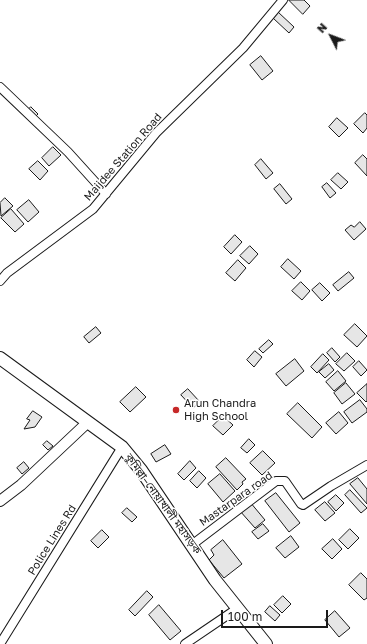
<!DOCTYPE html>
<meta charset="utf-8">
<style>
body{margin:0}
#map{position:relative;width:367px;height:644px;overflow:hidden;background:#fff;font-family:"Golos Text",sans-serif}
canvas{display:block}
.north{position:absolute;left:311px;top:16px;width:40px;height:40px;-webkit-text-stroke:3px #fff;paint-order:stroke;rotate:312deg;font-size:11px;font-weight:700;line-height:16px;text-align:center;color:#1a1a1a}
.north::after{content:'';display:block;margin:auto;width:14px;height:18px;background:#1a1a1a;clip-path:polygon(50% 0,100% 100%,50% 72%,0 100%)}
.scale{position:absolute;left:221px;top:610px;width:107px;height:18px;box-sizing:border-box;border:2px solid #1a1a1a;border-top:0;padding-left:5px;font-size:12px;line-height:14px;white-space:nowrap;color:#1a1a1a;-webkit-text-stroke:3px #fff;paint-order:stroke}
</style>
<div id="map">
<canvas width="367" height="644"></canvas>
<div class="north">N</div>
<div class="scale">100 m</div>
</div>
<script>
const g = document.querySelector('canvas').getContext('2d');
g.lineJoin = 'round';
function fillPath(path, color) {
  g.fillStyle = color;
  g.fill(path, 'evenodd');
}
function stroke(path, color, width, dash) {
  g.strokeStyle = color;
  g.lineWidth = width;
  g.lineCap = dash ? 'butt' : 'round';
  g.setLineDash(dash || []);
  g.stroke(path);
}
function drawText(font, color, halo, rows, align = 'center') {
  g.font = font + ' "Golos Text","Noto Sans Bengali",sans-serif';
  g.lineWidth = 3;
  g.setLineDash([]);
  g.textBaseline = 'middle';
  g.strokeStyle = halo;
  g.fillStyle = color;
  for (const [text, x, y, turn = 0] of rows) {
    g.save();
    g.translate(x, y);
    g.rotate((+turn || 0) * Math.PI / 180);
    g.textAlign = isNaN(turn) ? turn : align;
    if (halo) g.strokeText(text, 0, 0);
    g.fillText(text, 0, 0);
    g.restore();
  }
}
const building = new Path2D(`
 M289 0H304L310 6 303 14Z
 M278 12 294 27 289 33 273 18Z
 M261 56 273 71 262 80 250 65Z
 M31 107 38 114 33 119 26 112Z
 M365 113 367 115V128L363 133 354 124Z
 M337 118 348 128 339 137 329 127Z
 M53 147 61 155 49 166 42 158Z
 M363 155 367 159V176L355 163Z
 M261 159 273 173 266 179 255 165Z
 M38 161 48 171 40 180 29 169Z
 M338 173 348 182 341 189 331 180Z
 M327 183 336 193 330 198 322 187Z
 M280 184 292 199 286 204 274 189Z
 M5 198 13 206 1 216 0 203Z
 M29 200 39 212 28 222 17 210Z
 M11 209 24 224 15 232 1 218Z
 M360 222 366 229 354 240 345 230 351 225 354 227Z
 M235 235 242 242 231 254 224 247Z
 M250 246 258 254 249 264 240 256Z
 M288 259 301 271 294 279 281 267Z
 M238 260 246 268 235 281 226 273Z
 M349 272 354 278 338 291 333 285Z
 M301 282 310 291 302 300 292 291Z
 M320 283 330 293 322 301 312 290Z
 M355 324 367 336 357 347 344 335Z
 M96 327 101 333 89 343 84 337Z
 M269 340 273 344 263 353 259 349Z
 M332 348 340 357 335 362 327 353Z
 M255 351 262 357 254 367 247 360Z
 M347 353 355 361 344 371 336 364Z
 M323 354 329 360 317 373 311 367Z
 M295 359 304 371 286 386 276 374Z
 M359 361 367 370 361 376 353 367Z
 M329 364 334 370 325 378 319 372Z
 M338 371 346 381 334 391 326 382Z
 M346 383 355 394 342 404 334 393Z
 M367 384V401L366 402 357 393Z
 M136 387 146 397 130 412 120 402Z
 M188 389 200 402 193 408 181 395Z
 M360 400 367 409V412L352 423 344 412Z
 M298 403 322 427 312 438 287 414Z
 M33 411 42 417 35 427 24 429 30 420 27 419Z
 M339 412 348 423 336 434 326 423Z
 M223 416 233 425 223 435 213 426Z
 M249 439 255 445 247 453 241 448Z
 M47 441 53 446 48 450 43 445Z
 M165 445 171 454 156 462 151 454Z
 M263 451 275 463 262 475 250 463Z
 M226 458 246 479 242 482 243 484 237 490 216 467Z
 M190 461 196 468 184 480 178 474Z
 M24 462 29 468 22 474 17 468Z
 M199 471 206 478 197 488 190 481Z
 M220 474 235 491 223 502 208 484Z
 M358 478 367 489V504L350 484Z
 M350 490 367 508 361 513 345 495Z
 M276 493 300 523 289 532 265 501Z
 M336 495 344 503 336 511 328 502Z
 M250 502 265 520 255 528 240 511Z
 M325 502 335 513 325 521 315 510Z
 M127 508 137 517 132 522 122 513Z
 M263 524 269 531 258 539 252 532Z
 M350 529 359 538 348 549 339 540Z
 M102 530 109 537 98 548 91 541Z
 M291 536 299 547 285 558 276 548Z
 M333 539 342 549 332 559 322 549Z
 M223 540 242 564 224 578 209 560 214 555 211 550Z
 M361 573 367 579V598L364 600 349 585Z
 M147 591 153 597 135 616 129 610Z
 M283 596 291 604 282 613 274 605Z
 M159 605 181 631 170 640 149 615Z
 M270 606 280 615 275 621 265 612Z
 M335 611 350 628 339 637 325 620Z`);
fillPath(building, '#e6e6e6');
stroke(building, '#1a1a1a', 1);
const minor = new Path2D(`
 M0 87 68 152 106 194
 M0 281 7 273 93 209 156 133 243 48 283 0
 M193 544 276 481H285L301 504 303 505 331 486 367 465
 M0 644 122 447
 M185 644 238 608`);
const major = new Path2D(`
 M0 501 21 485 88 422`);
const highway = new Path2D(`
 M0 358 122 447 141 470 215 580 266 644`);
stroke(minor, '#1a1a1a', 10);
stroke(major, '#1a1a1a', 12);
stroke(highway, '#1a1a1a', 14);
stroke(minor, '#fff', 8);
stroke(major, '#fff', 10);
stroke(highway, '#fff', 12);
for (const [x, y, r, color] of [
 [176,410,4,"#c62828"]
]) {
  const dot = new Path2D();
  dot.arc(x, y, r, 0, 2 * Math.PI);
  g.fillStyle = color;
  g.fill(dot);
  stroke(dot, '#fff', 1.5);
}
drawText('11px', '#1a1a1a', '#fff', [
 ["Maijdee Station Road",123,157,-49],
 ["Mastarpara road",236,499,-35],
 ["কুমিল্লা–নোয়াখালী মহাসড়ক",163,504,54],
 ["Police Lines Rd",52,540,-58]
]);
drawText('11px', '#1a1a1a', '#fff', [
 ["Arun Chandra",184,404],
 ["High School",184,417]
], 'left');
</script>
